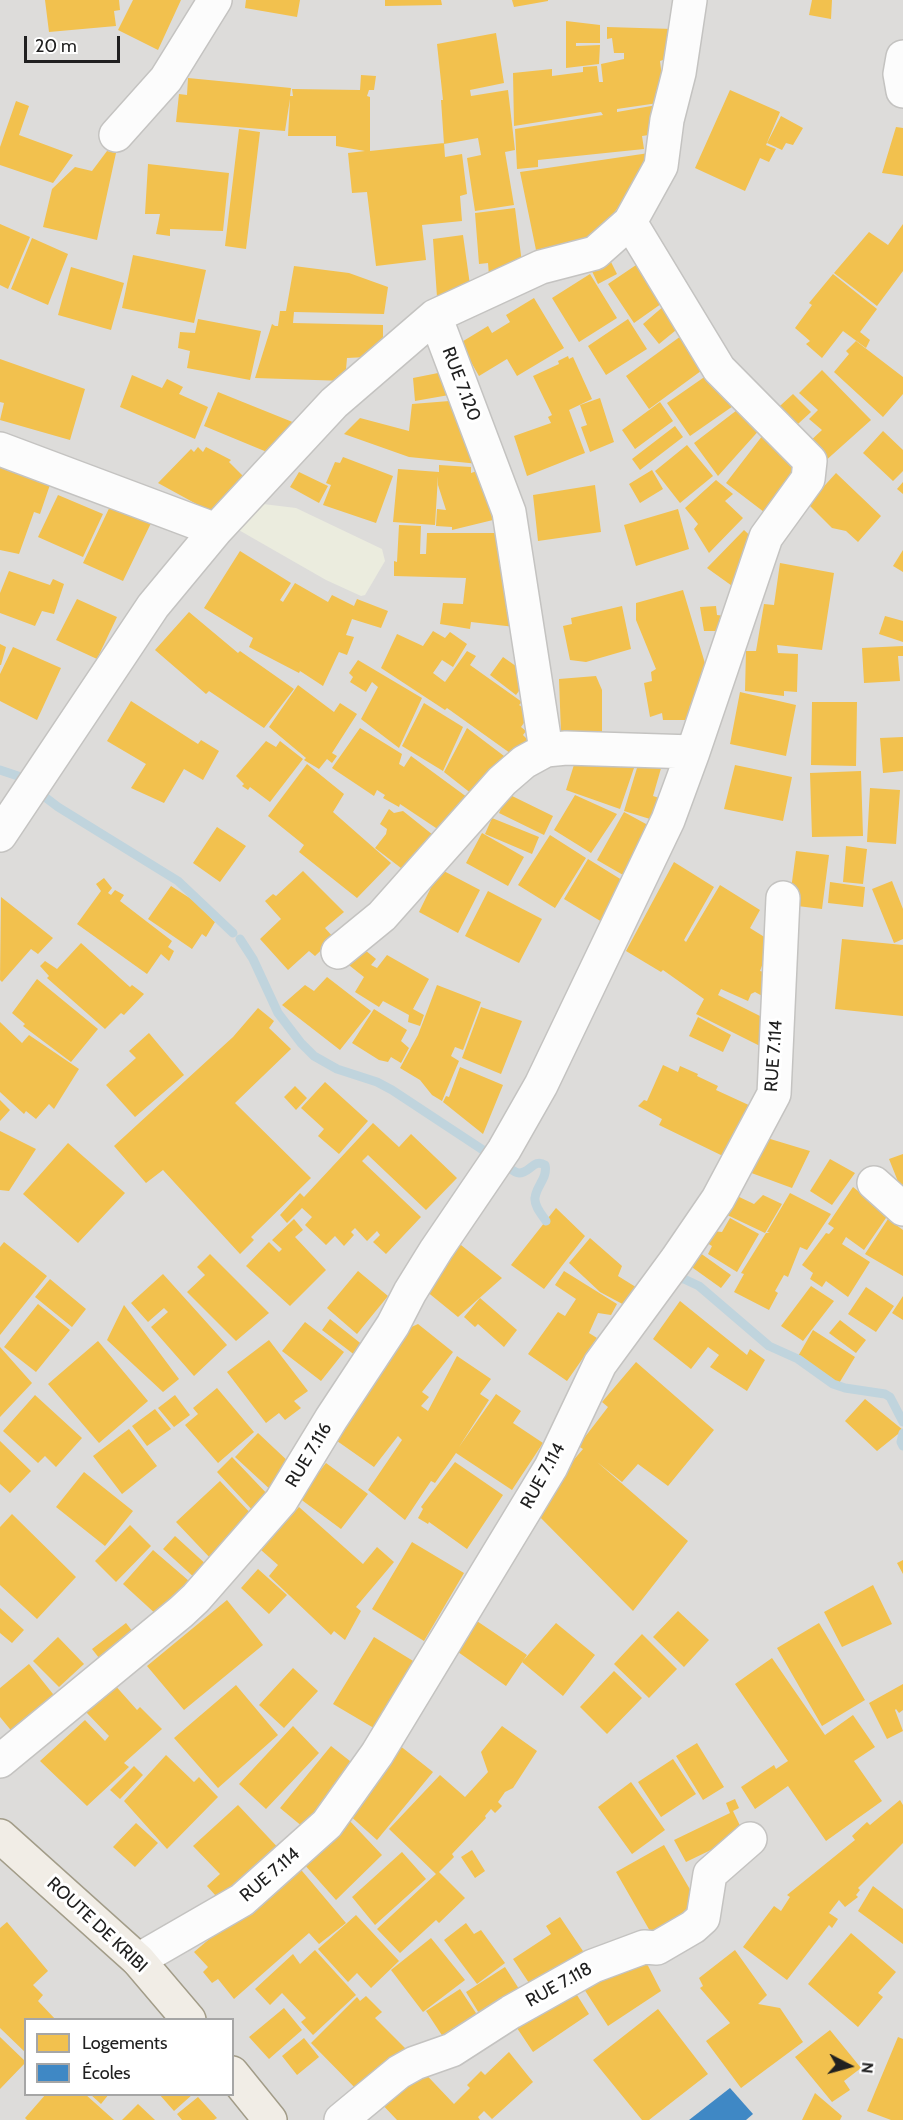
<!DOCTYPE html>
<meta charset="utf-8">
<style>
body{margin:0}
#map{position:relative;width:903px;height:2120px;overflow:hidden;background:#eeede9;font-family:Cabin,sans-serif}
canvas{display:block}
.legend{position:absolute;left:24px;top:2018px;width:210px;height:78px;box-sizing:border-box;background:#fff;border:2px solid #a6a6a6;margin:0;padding:8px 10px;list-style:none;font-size:18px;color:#202020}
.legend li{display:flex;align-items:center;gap:12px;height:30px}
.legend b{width:30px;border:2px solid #a6a6a6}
.north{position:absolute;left:819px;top:2036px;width:60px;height:60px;-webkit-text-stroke:4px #fff;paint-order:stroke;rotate:96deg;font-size:16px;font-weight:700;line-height:24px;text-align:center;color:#202020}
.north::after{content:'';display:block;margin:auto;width:21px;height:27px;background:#202020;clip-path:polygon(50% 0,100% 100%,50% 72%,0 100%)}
.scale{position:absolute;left:24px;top:36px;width:96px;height:27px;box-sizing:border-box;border:3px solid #202020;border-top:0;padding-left:8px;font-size:18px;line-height:21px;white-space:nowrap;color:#202020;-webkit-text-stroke:4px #fff;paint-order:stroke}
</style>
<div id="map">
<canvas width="903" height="2120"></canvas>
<ul class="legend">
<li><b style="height:16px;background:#f2c14e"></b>Logements</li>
<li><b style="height:16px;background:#3f88c5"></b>Écoles</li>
</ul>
<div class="north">N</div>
<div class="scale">20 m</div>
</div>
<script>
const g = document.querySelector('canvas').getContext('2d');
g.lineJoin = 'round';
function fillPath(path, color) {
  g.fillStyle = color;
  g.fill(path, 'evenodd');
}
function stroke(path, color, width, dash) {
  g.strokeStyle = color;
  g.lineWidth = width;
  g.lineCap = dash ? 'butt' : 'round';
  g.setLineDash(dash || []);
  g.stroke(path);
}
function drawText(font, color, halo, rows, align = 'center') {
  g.font = font + ' Cabin,sans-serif';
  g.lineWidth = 6;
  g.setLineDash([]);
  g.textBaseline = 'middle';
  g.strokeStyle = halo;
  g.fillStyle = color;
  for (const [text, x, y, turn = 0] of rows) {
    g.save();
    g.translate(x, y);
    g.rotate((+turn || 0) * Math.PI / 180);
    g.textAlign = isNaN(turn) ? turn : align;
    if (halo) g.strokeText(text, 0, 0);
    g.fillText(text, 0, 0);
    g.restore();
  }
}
fillPath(new Path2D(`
 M0 0H903V2120H0ZM26 2020H232V2094H26Z`), '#dddcda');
fillPath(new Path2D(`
 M263 504 296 508 382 549 385 561 365 595 361 596 326 580 237 529 243 519Z`), '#ebecde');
fillPath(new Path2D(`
 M45 0H119L120 10 114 11 116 26 49 32Z
 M133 0H181L158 50 118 30Z
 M246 0H300L297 17 245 8Z
 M385 0H441L442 5 385 6Z
 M512 0H548V1L514 7Z
 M812 0H832L831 19 809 15Z
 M566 21 600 25V43H576V46L600 45 599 64 566 68Z
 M607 27 673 29 666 59 660 61 665 102 617 109V112L657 105 656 134 642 136 644 149 538 160V167L517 169 515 129 603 115 601 112 514 126 513 73 552 69V76L583 72V67L597 66 599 82H603L601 64 624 59V53H614L612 38 607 39Z
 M496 33 504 83 470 90 471 96 508 90 515 150 505 152 514 205 475 211 467 158 481 155 478 138 444 144 441 100H443L437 44Z
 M361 75 376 76 374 90H369L367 96 370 97V151L444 143 445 157 462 154 467 194 460 196 462 221 422 225 426 260 376 266 367 192 352 193 348 153 365 151 336 146V136H288L290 99 285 131 176 122 179 94 187 95 188 78 291 88 290 96H293L292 89 360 90Z
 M730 90 780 112 766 145 776 149 769 162 760 158 745 191 695 168Z
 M16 101 29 106 19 135 73 155 53 183 0 165V147Z
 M781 116 803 128 793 145 786 143 782 150 767 143Z
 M896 127 903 128V176L882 173Z
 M239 129 260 132 246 249 225 246Z
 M107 151 116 153 97 240 43 227 52 189 75 167 92 171Z
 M649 153 622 202 596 237 536 250 520 172Z
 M148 164 229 173 223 231 170 229V236L156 234 160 214H145Z
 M515 208 523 271 489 276 488 263 479 264 475 213Z
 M0 224 30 237 8 289 0 285Z
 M903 224V271L877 306 834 273 869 232 888 245Z
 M463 235 471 292 437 297 433 239Z
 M32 238 68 254 48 305 11 289Z
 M133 255 206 270 194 323 122 308Z
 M609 258 617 274 598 284 590 267Z
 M642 261 668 299 634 323 608 284Z
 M294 266 349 273 388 287 384 314 294 312 293 323 383 325V349L367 357 347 358 345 381 255 378 272 324 275 326H278L280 311H286Z
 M71 267 124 283 111 330 58 315Z
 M590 274 617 318 579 342 552 298Z
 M833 274 877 309 860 332 870 340 866 348 843 331 822 358 806 344 810 341 795 328 812 305 809 303Z
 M534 298 564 348 517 376 507 359 479 376 460 343 488 326 492 333 510 322 506 315Z
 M665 305 681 326 659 344 643 324Z
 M198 319 261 331 250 380 187 368 190 351 178 348 180 332 195 333Z
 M628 319 647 349 606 375 588 346Z
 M681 336 705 368 649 409 626 376Z
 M856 341 903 377V394L883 417 834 372 849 354 846 351Z
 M568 356 569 359 573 357 592 399 569 410 585 453 527 476 514 436 551 423 548 417 552 415 533 376 559 364 558 361Z
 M0 359 85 389 70 440 0 420 4 403 0 402Z
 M822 370 871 420 823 463 807 444 822 430 809 419 818 410 799 393Z
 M713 371 736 404 690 436 667 403Z
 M443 372 449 395 415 401 413 378Z
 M132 375 162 388 167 379 183 387 179 394 208 407 195 439 120 407Z
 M218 392 295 423 279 457 204 426Z
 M793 394 811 412 787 434 769 416Z
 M600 398 614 442 590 452 581 427 587 425 580 405Z
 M462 400 479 464 409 457 344 434 360 418 409 431 412 404Z
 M660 402 673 421 635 449 622 430Z
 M741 407 762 427 718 476 694 443Z
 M675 426 683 437 640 470 632 459Z
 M766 431 803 461 764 512 726 483Z
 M883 431 903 450V471L893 481 863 453Z
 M687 445 713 476 680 503 655 471Z
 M198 447 203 452 206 447 231 460 229 462 244 477 211 512 158 483 191 449 194 452Z
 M343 457 393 476 376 523 323 505 331 485 326 483 335 462 340 463Z
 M0 463 53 476 40 514 34 512 19 554 0 550Z
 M439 465 471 467V473L477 471 493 520 452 530V527L436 526 437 509 446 510 438 485V476L435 525 393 522 398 469 439 472Z
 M652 470 663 489 640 503 629 484Z
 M299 472 328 486 319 503 290 487Z
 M836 473 881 516 858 542 846 531 832 528 808 504Z
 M716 480 733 494 725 501 743 518 709 553 694 529 698 524 685 508Z
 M903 482V494L897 489Z
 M595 485 601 532 538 541 533 495Z
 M58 495 103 514 83 557 38 537Z
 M114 498 153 519 123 581 83 563Z
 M678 509 689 549 636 566 624 525Z
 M399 525 421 526 420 554H426L427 533H500L515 627 471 622 470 629 440 624 443 603 463 604 466 578 394 576V561L397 562Z
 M744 530 759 544 742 593 707 568Z
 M903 550V572L893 566Z
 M240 551 291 583 280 600 283 602 295 583 328 602 332 595 354 606 357 599 388 611 381 628 352 619 346 635 354 637 347 655 339 652 323 686 300 671 299 673 249 647 253 638 204 608Z
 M780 563 834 573 822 650 777 645 778 653 798 654 797 692 784 691V696L745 691 746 651H756L764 604 774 605Z
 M9 571 50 585 53 579 64 584 54 614 42 611 35 626 0 613V593Z
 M683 590 710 680 700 702 690 705 688 720H663L662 713 650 717 644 683 652 681 651 672 656 669 636 620V603Z
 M77 599 117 617 97 659 56 640Z
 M622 606 631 649 586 662 570 660 563 626 572 624 571 618Z
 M716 606 717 615 726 616 723 631H704L700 607Z
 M189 612 238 653 240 651 294 689 264 728 209 691 206 694 155 650Z
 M885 616 903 621V642L879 634Z
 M433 631 445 638 450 632 467 644 453 667 442 660 433 673 445 682 467 651 476 656 470 665 522 702 519 705 531 713 521 727 526 731 523 735 528 740 517 758 447 708 445 710 381 668 397 634 423 646Z
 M0 644 6 647 1 665H0Z
 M903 646V656H898L900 681 864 683 862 648Z
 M13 647 61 668 37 720 0 701V674Z
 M503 657 530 676 516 695 490 675Z
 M358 660 422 698 399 748 361 719 378 687 372 682 366 692 350 682 353 677 349 673Z
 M596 676 602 690V732L561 733 559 679Z
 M298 685 334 712 340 703 357 714 332 753 337 756 332 763 327 759 319 769 304 760 306 758 269 727Z
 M740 692 796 705 786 756 730 744Z
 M131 701 198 744 201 740 219 751 203 780 184 769 164 803 131 788 146 764 107 741Z
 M812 702H857L856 766 811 765Z
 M424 703 463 727 443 771 402 746Z
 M360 728 402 754 399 764 404 767 411 756 475 803 445 834 400 804 399 807 383 798 385 795 377 790 374 796 332 768Z
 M467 728 508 759 477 798 444 772Z
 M903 737V771L883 773 880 738Z
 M266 741 276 747 280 741 303 759 270 802 250 787 248 790 242 786 244 784 236 776Z
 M579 749 634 768 620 809 566 790Z
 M640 758 662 765 653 796 669 801 663 823 624 811Z
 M307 764 344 794 333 812 391 863 357 898 299 852 304 845 268 816Z
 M735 765 792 777 783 821 724 809Z
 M861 771 863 836 812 837 810 773Z
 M870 788 900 790 896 844 867 842Z
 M508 794 553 816 544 835 499 813Z
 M575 795 617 814 591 853 554 830Z
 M389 809 394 813 403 811 438 839 410 875 375 848 386 834 387 829 380 824Z
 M624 812 657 830 630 879 597 860Z
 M492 818 539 837 532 854 485 834Z
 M217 827 246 846 220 882 193 863Z
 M482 833 524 857 508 886 466 863Z
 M550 835 586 858 555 908 518 885Z
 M846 846 867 849 863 884 843 882Z
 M796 851 829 855 822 909 789 905Z
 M588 859 630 885 607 925 564 899Z
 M674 862 714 887 684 940 686 942 720 885 760 910 750 928 766 938V955L760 971 767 973 764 997 755 992 751 994 748 1001 721 989 718 995 766 1019 764 1048 696 1014 704 999 663 970 661 972 626 951Z
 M440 869 480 890 458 933 419 912Z
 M303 871 344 912 325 928 334 938 315 956 309 951 288 970 260 939 281 919 265 901 273 894 276 896Z
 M104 878 112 888 108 893 111 895 115 890 124 895 120 901 172 941 168 947 174 951 169 961 161 954 147 974 77 924 101 891 96 884Z
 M892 881 903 909V939L894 943 872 889Z
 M830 882 865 887 863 907 828 903Z
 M171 886 213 913 210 917 215 922 206 937 202 934 192 949 148 919Z
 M488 891 542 919 519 963 465 936Z
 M1 897 53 938 38 954 31 949 2 982 0 980Z
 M842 939 903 945V1016L835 1009Z
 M81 943 130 987 132 985 144 994 124 1015 121 1013 105 1029 47 978 49 976 40 966 45 961 57 969Z
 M360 946 376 959 371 965 377 968 387 955 429 979 413 1009 424 1015 420 1026 408 1022 409 1015 383 1001 379 1007 355 992 364 977 345 962Z
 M327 977 371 1011 340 1050 282 1005 305 985 314 991Z
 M37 979 98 1029 71 1062 23 1026 25 1024 12 1013Z
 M437 985 481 1002 463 1050 455 1047 451 1056 459 1061 442 1101 432 1095 420 1080 400 1068 418 1035Z
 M481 1007 522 1021 501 1074 462 1058Z
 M258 1008 274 1021 269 1028 291 1049 235 1103 311 1178 251 1237 254 1240 240 1254 163 1170 146 1183 114 1146 233 1037Z
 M374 1009 407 1030 401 1041 409 1048 401 1063 391 1057 388 1062 379 1060 352 1043Z
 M698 1017 731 1035 723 1052 689 1036Z
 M0 1022 22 1043 29 1035 79 1069 54 1109 49 1104 36 1119 26 1111 24 1114 0 1092Z
 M149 1033 184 1075 135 1117 106 1085 136 1058 129 1051Z
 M663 1065 678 1072 680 1066 698 1074 697 1076 718 1086 716 1090 753 1107 727 1158 659 1125 662 1119 638 1106 644 1100 647 1101Z
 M460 1067 503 1085 483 1134 443 1102 446 1096 449 1097Z
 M325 1082 368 1121 339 1154 318 1136 324 1129 301 1108Z
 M295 1086 307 1098 296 1110 284 1097Z
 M0 1100 10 1110 0 1121Z
 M373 1123 399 1147 411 1134 457 1178 426 1210 368 1155 362 1161 421 1217 386 1254 373 1242 380 1235 377 1231 367 1241 355 1228 351 1232 354 1235 344 1246 335 1236 326 1245 305 1225 312 1217 302 1208 287 1223 280 1215 300 1193 304 1197Z
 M0 1131 36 1149 9 1191 0 1190Z
 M767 1138 810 1151 792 1188 746 1171Z
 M68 1143 125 1193 78 1243 23 1194Z
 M903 1154V1194L889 1159Z
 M830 1159 855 1173 832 1205 810 1191Z
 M853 1187 888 1215 864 1250 846 1237 842 1244 870 1262 848 1297 826 1281 822 1287 810 1279 813 1273 802 1265 826 1233 829 1234 834 1228 828 1224Z
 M790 1193 831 1214 807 1250 800 1247 788 1277 784 1275 775 1291 778 1293 769 1310 734 1292 744 1274 741 1273 766 1233H770L767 1232Z
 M735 1195 754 1204 763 1195 782 1204 765 1233 725 1214Z
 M556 1208 585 1236 544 1289 511 1265Z
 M730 1218 759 1234 737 1272 708 1254 712 1246 707 1243 713 1231 722 1232Z
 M294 1219 303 1230 295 1237 326 1270 290 1306 246 1266 269 1242 279 1252 282 1249 272 1240Z
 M888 1219 903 1230V1276L865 1254Z
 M590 1238 622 1266 618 1276 639 1289 628 1307 600 1292 569 1263Z
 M456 1241 502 1278 458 1317 420 1286Z
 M4 1242 47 1276 0 1335V1247Z
 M696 1250 731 1275 721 1288 686 1263Z
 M210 1254 269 1313 236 1341 187 1292 205 1275 197 1267Z
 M358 1271 388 1296 357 1334 327 1308Z
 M564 1271 617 1304 611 1315 598 1313 589 1333 597 1338 567 1381 528 1354 558 1312 565 1316 576 1299 555 1285Z
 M163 1274 227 1345 194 1376 151 1327 168 1312 164 1308 148 1322 131 1303Z
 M50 1279 86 1309 72 1327 35 1297Z
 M811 1286 834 1301 803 1341 781 1326Z
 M866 1287 894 1306 876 1332 848 1314Z
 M903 1296V1320L892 1313Z
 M480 1298 517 1330 504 1347 478 1324 475 1327 464 1317Z
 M680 1301 747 1355 750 1349 765 1360 747 1391 710 1367 719 1355 708 1347 691 1369 653 1339Z
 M38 1304 70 1330 36 1372 4 1347Z
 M124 1305 179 1379 163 1392 107 1340Z
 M330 1319 364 1346 356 1356 322 1330Z
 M840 1320 866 1340 856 1353 829 1333Z
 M305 1322 344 1352 321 1381 282 1351Z
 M418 1324 453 1352 422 1392 429 1397 421 1406 428 1411 457 1356 491 1379 480 1394 489 1400 459 1447 496 1394 521 1411 513 1423 543 1443 512 1490 456 1453 435 1483 431 1481 405 1520 368 1490 402 1440 398 1436 374 1467 330 1436 405 1330Z
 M813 1330 855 1357 838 1385 797 1358Z
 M269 1340 308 1391 294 1401 301 1408 285 1420 279 1413 266 1423 227 1372Z
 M98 1341 148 1401 99 1443 48 1384Z
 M0 1347 32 1383 0 1417Z
 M636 1362 714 1430 668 1486 638 1464 622 1482 597 1462 688 1541 633 1611 532 1509 583 1449 578 1446 608 1407 602 1402Z
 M217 1388 254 1432 218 1463 185 1425 198 1414 193 1408Z
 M35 1395 82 1438 56 1467 45 1456 38 1463 3 1431Z
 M175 1395 190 1415 174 1427 158 1408Z
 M865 1399 903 1430 877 1451 845 1421Z
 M155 1409 171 1429 147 1446 132 1426Z
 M129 1429 157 1466 122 1494 93 1456Z
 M258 1433 291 1464 273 1492 235 1457Z
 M0 1441 31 1471 10 1493 0 1484Z
 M232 1457 271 1498 256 1514 217 1472Z
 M455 1462 503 1495 467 1549 429 1522 428 1524 418 1518 423 1509 421 1507Z
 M326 1463 368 1494 341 1529 299 1498Z
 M84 1472 133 1511 105 1546 56 1507Z
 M220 1481 255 1518 212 1560 176 1522Z
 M299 1507 363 1564 377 1547 394 1562 356 1607 361 1611 345 1640 334 1631 331 1635 269 1576 278 1565 261 1550Z
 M12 1514 76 1577 37 1619 0 1585V1527Z
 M130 1525 151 1546 116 1582 95 1561Z
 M175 1536 209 1567 197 1580 163 1549Z
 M412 1542 464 1573 424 1641 372 1609Z
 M153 1550 189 1581 158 1616 123 1584Z
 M903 1560V1574L897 1563Z
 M258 1569 287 1595 269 1614 241 1588Z
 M873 1585 892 1624 842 1647 824 1612Z
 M227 1600 263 1645 184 1710 147 1666Z
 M0 1608 24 1630 12 1643 0 1633Z
 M678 1611 709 1640 684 1667 653 1637Z
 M471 1617 527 1655 506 1686 451 1647Z
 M126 1623 140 1641 107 1668 92 1649Z
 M556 1623 595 1655 563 1696 522 1662Z
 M819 1623 865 1700 822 1726 777 1648Z
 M642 1634 677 1669 649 1698 614 1664Z
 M58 1637 84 1664 59 1687 33 1661Z
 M374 1637 423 1667 384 1734 333 1704Z
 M772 1658 825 1735 853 1715 875 1747 854 1761 882 1801 826 1841 788 1786 755 1809 741 1787 774 1765 776 1769 788 1761 735 1684Z
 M29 1664 57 1699 14 1734 0 1717V1688Z
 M293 1668 318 1691 284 1728 259 1705Z
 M614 1671 642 1698 607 1734 580 1707Z
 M113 1683 137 1710 140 1707 162 1729 124 1763 129 1767 87 1806 40 1761 85 1720 105 1741 109 1736 86 1712Z
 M903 1684V1710L899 1713 896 1709 895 1710 903 1731 887 1739 869 1703Z
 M236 1685 278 1735 218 1788 174 1738Z
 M293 1726 319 1753 266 1809 239 1784Z
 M502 1726 537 1751 513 1788 505 1792 498 1802 502 1806 495 1813 491 1809 485 1816 486 1818 452 1854 454 1857 439 1872 465 1898 439 1923 436 1920 400 1953 377 1929 436 1874 389 1829 440 1775 465 1797 488 1772 481 1752Z
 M394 1741 433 1772 377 1840 347 1813 366 1796 377 1783 371 1778Z
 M697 1743 724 1787 703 1800 676 1756Z
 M331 1746 360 1769 309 1832 280 1808Z
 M166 1755 194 1782 199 1777 218 1797 167 1849 124 1801Z
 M673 1759 696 1794 661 1817 638 1782Z
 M134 1766 143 1775 120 1799 110 1790Z
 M631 1782 665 1830 632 1854 598 1807Z
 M735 1799 739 1808 733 1811 744 1834 686 1862 674 1840 730 1813 726 1803Z
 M900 1800 903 1805V1843L858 1888 860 1890 856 1895 858 1897 845 1907 839 1900 829 1913 838 1919 832 1928 829 1925 787 1980 743 1947 774 1906 781 1911 790 1897 787 1895 855 1840 852 1836 867 1822 870 1825Z
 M238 1805 283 1853 224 1905 207 1886 220 1874 193 1846Z
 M348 1819 382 1855 336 1900 303 1863Z
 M136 1823 158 1843 135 1867 113 1847Z
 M664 1845 702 1910 654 1938 616 1872Z
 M472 1850 485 1871 475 1878 461 1857Z
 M402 1852 426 1879 375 1925 352 1897Z
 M297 1865 346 1923 319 1944 309 1933 234 1999 218 1979 212 1983 203 1972 208 1967 194 1952Z
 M873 1886 903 1909V1944L858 1911Z
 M356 1915 399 1961 371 1988 357 1973 348 1982 318 1949Z
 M560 1917 589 1960 537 1995 513 1959 551 1934 546 1926Z
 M7 1922 48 1971 33 1985 43 1995 38 2001 56 2020H26V2053L0 2028V1928Z
 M466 1923 474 1934 481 1930 505 1963 477 1984 444 1940Z
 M851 1933 896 1972 878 1993 883 1997 858 2027 808 1984Z
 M431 1938 465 1980 423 2012 391 1970Z
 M315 1950 356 1995 313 2035 301 2022 306 2018 282 1993 270 2005 255 1989 293 1954 300 1964Z
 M735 1950 767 1995 758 2004 780 2008 803 2042 741 2088 706 2041 730 2023 700 1988 703 1986 699 1978Z
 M643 1956 661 1991 608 2026 584 1989Z
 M505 1967 528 2003 488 2028 466 1992Z
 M570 1984 589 2014 533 2052 513 2022Z
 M460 1989 484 2025 449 2046 426 2011Z
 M366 1996 382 2012 375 2018 408 2051 363 2096 311 2043 357 1997 360 2001Z
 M284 2008 302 2030 269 2059 249 2037Z
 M658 2009 708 2074 649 2120H642L593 2060Z
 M830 2030 861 2068 844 2081 850 2090 832 2102 795 2057Z
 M0 2037 26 2062 0 2089Z
 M898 2037 903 2039V2120H891L867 2111Z
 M304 2038 319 2057 297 2075 282 2056Z
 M509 2052 533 2082 492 2119 484 2111 478 2117 480 2120H397L378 2100 416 2064 454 2104 470 2088 467 2085 481 2071 485 2075Z
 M815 2093 842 2116 840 2120H802Z
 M46 2094H85L114 2120H27L25 2118Z
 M90 2094H109L101 2104Z
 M159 2094H193L174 2111Z
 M198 2097 217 2118 214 2120H182L177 2114Z
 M138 2104 155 2120H122Z`), '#f2c14e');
fillPath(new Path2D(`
 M730 2088 753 2114 746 2120H689Z`), '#3f88c5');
stroke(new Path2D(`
 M0 770 27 779V782
 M37 791 58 807 178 881 233 933
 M240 939 253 959 278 1013 301 1043 314 1056 337 1069 377 1082 392 1090 489 1154
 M502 1163C507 1166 514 1173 519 1173 530 1173 534 1158 545 1165 548 1178 536 1186 535 1198 534 1206 542 1215 546 1221
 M672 1278 684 1279 699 1286 769 1346 798 1359 833 1384 845 1388 885 1394 890 1397 903 1422
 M903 1433 901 1442 903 1446`), '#c0d4dd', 9);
const minor = new Path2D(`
 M690 0 679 73 667 120 661 166 630 222 595 253 541 267 435 316 509 512 546 750 566 748 693 752
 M903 57 900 74 903 91
 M116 135 166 79 215 0
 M0 449 216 530
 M0 835 153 606 216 530 334 403 435 316
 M338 952 382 916 502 781 524 762 546 750
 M874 1183 903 1209
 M0 1761 181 1612 196 1598 281 1501 331 1419 393 1325 410 1292 436 1250 504 1150 541 1085 668 820 693 752 766 537 808 479 810 461 719 369 630 222
 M138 1960 242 1900 327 1824 377 1754 551 1467 600 1364 677 1259 718 1199 774 1094 783 898
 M341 2120 399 2072 415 2063 452 2050 511 2012 593 1966 644 1947 657 1948 693 1927 703 1918 710 1874 750 1839`);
const major = new Path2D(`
 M0 1836 138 1960 189 2020
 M232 2073 270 2120`);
stroke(minor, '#c4c3c1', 36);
stroke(major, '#a29c88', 36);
stroke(minor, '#fcfcfc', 33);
stroke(major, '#f1ede6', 33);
drawText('18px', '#202020', '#fff', [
 ["RUE 7.120",461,384,69],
 ["RUE 7.114",774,1056,-86],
 ["RUE 7.116",309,1455,-59],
 ["RUE 7.114",543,1476,-61],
 ["RUE 7.114",270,1875,-41],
 ["ROUTE DE KRIBI",97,1925,43],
 ["RUE 7.118",559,1985,-29]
]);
</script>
